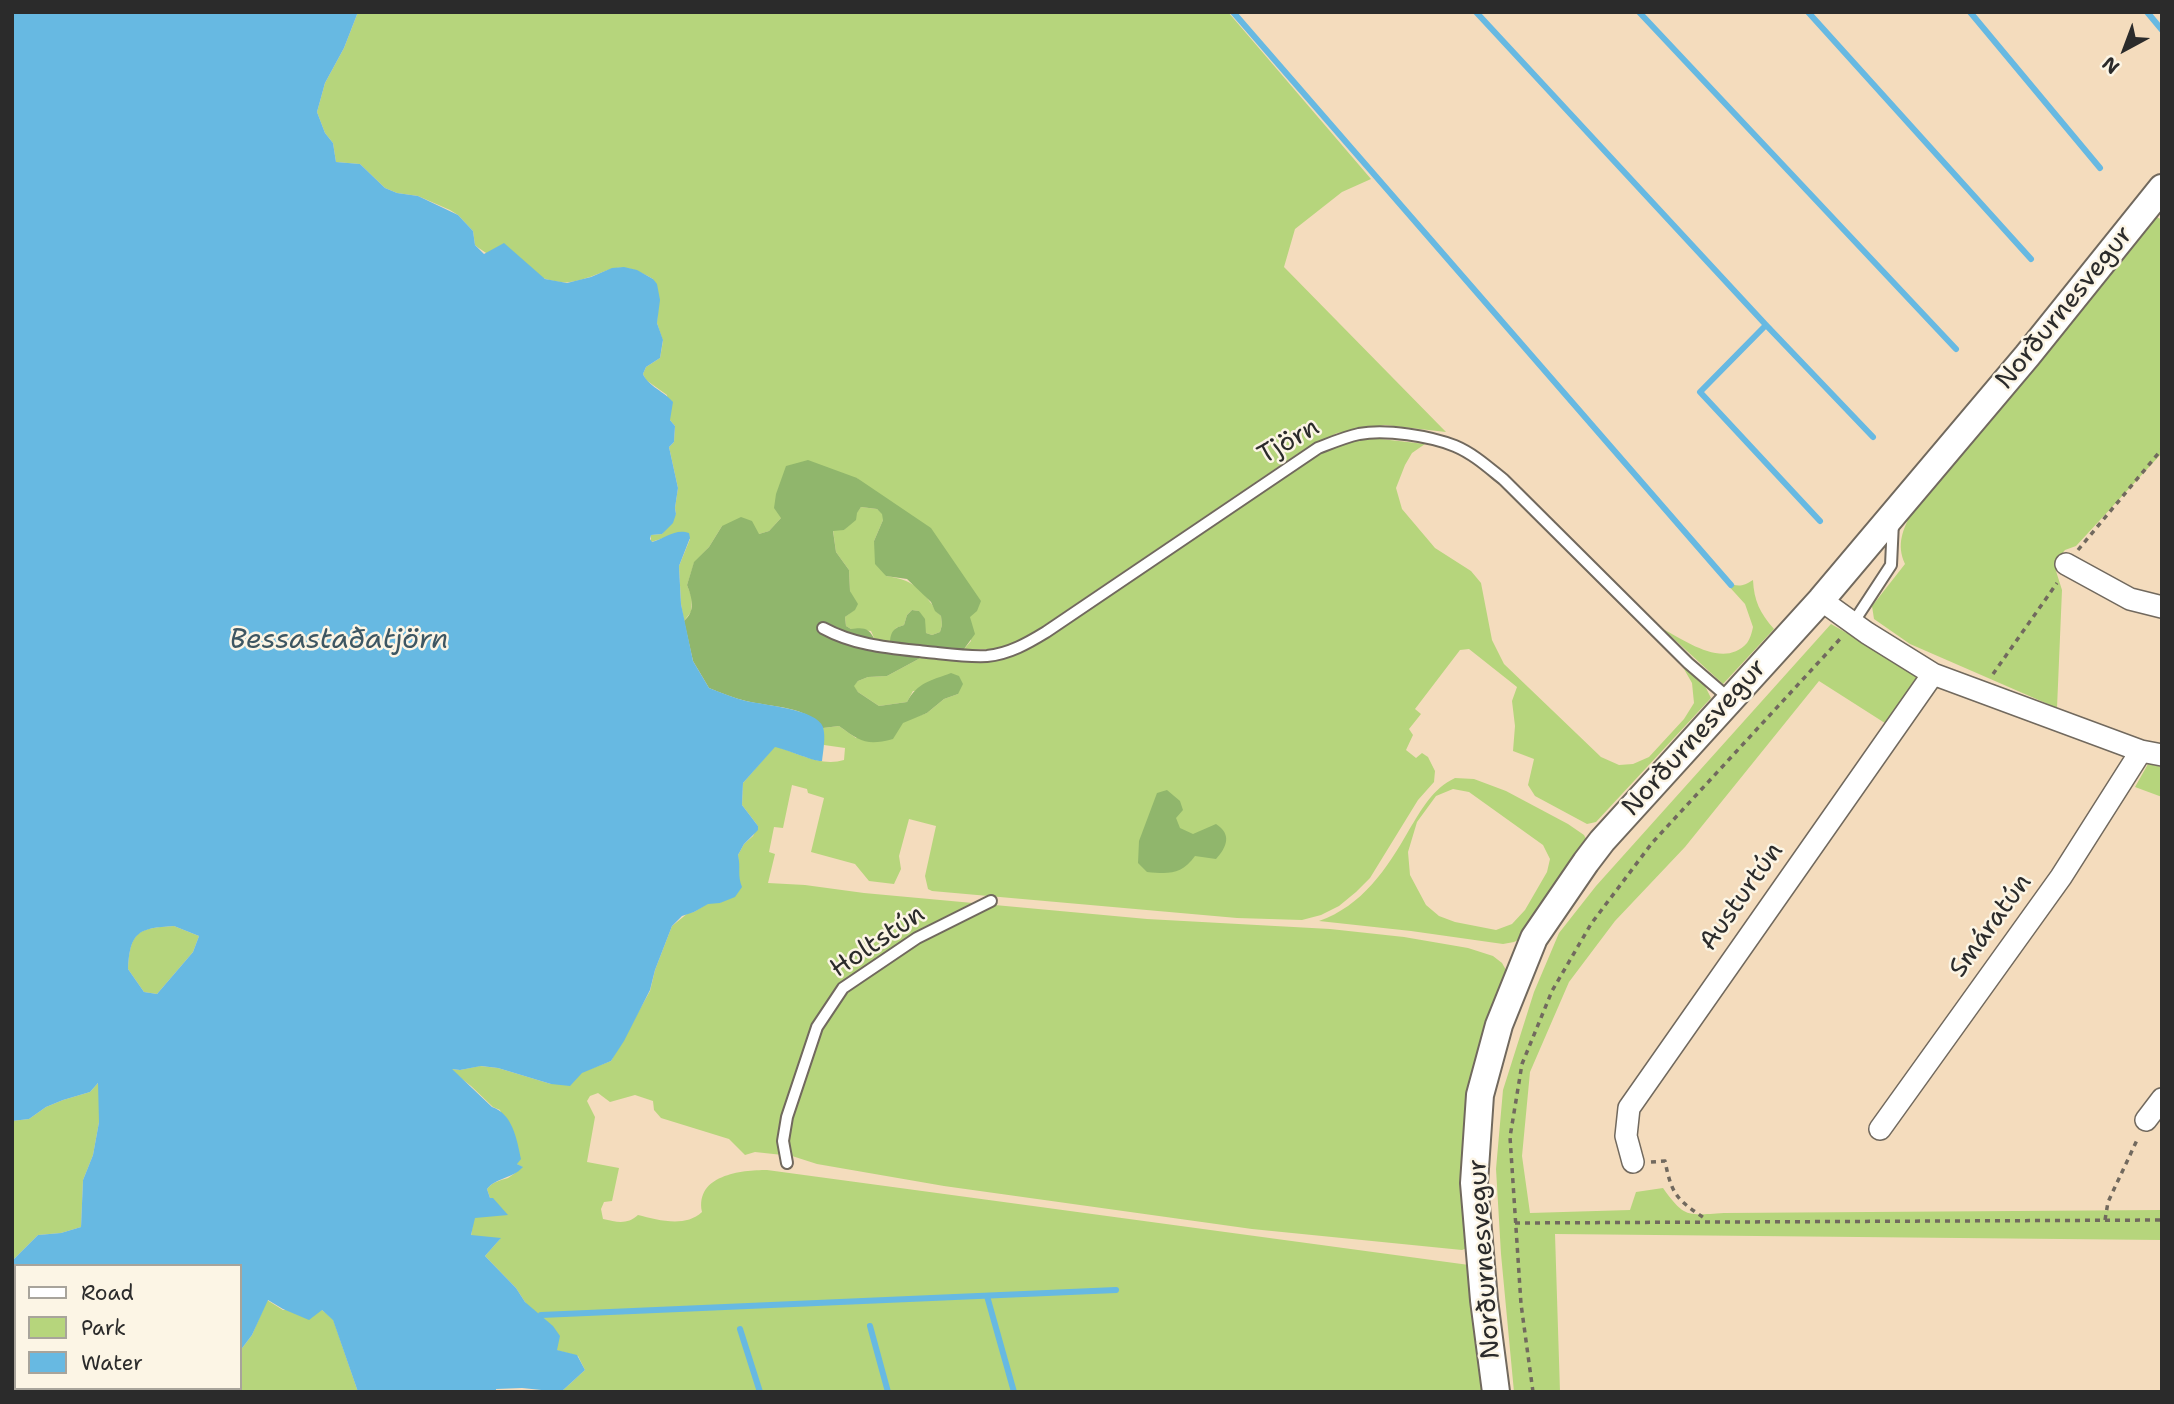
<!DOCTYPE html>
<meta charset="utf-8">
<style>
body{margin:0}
#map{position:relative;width:2174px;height:1404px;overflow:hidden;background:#f4dcbd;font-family:"Shantell Sans",sans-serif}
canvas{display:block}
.frame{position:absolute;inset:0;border:14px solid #2b2b2b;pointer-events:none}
.legend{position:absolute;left:14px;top:1264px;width:228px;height:126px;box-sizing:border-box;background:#fcf5e5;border:2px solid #a8a49b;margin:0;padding:9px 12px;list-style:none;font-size:21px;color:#2b2b2b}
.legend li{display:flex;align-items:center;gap:14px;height:35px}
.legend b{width:35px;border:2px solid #a8a49b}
.north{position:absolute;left:2090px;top:14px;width:70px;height:70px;-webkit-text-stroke:5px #fcf5e5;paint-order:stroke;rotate:221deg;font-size:19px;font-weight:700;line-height:28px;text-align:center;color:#2b2b2b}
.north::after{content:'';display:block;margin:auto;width:24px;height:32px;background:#2b2b2b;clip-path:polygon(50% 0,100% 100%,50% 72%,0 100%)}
</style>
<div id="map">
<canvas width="2174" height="1404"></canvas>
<div class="frame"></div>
<ul class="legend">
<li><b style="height:9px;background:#fff"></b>Road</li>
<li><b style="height:19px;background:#b6d57c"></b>Park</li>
<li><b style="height:19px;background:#67b9e2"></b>Water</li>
</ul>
<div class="north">N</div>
</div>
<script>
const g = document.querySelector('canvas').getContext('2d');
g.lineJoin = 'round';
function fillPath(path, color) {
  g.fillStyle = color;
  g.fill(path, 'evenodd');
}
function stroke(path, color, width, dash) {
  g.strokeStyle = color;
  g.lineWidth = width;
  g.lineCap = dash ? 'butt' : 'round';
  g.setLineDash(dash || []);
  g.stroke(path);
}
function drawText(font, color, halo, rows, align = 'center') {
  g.font = font + ' "Shantell Sans",sans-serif';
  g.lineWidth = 5;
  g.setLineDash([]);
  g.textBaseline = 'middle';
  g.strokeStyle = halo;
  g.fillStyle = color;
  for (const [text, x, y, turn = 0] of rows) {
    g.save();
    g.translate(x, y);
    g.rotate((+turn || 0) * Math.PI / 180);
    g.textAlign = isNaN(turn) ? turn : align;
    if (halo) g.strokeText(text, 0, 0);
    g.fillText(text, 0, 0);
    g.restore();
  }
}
fillPath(new Path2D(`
 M358 12H1228L1371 179 1342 192 1295 229 1284 267 1446 432 1385 425 1337 433 1303 450 1018 643 993 649H964L971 641 970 617 857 478 781 518 769 531 759 534 722 526 709 547 694 563 687 585 692 598 691 612 684 621 681 604 679 566 690 539 667 537 651 542V535L662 534 676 514 675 508 678 488 669 447 674 442 675 426 670 420 667 395 646 380 643 374 646 367 660 358 663 341 657 323 658 304 653 279C612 255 609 276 570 282 550 286 489 258 475 245L473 231 458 215 450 210 418 196 397 193 385 188 360 164 336 162 333 143 325 133 317 112 325 83 344 48Z
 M2157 217 2162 220V453L2076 546 2065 550 2059 557 2056 571 2062 590 2057 708 1910 644 1874 619 1872 606 1905 564C1896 544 1903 530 1912 511Z
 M1372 438 1425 444 1412 453 1405 465 1396 488 1402 509 1435 548 1471 571 1481 583 1492 640 1504 664 1601 757 1619 765 1633 764 1649 757 1684 719 1694 703 1692 683 1680 662 1705 686 1711 698 1596 822 1587 824 1535 796 1528 785 1534 759 1513 751 1515 726 1512 701 1517 687 1469 649 1460 650 1415 709 1421 714 1409 729 1413 735 1406 750 1416 758 1422 753 1428 757 1435 771 1434 782 1418 800 1370 878 1356 892 1339 906 1321 915 1302 920 1237 918 932 891 928 889 925 876 936 826 909 819 899 856 901 869 894 884 869 881 855 864 811 852 824 798 808 793 807 789 792 785 783 828 774 827 769 852 775 854 768 883 805 885 864 893 1147 919 1330 929 1404 937 1468 948 1493 956 1502 963 1506 970V978L1470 1247 1462 1250 1252 1229 944 1186 817 1164 792 1156 755 1152 745 1155 729 1139 661 1118 654 1110 653 1101 635 1095 610 1102 598 1093 590 1096 587 1101 595 1117 587 1162 619 1168 612 1201 604 1202 601 1209 603 1219C617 1222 627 1225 638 1215 658 1220 685 1228 702 1212 695 1175 741 1170 767 1170L1469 1265 1492 1392H561L585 1370 578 1356 556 1350 516 1288 485 1256 500 1239 471 1236 474 1217 490 1198 487 1189C494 1181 499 1181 508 1178 512 1176 518 1170 522 1167L517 1164 500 1110 493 1107 471 1086 452 1071V1069L460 1070 480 1066 498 1068 551 1084 611 1061 650 991 655 970 672 926 688 913 694 912 708 903H720L738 877 739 871 738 855 744 844 753 836 758 826 742 805 743 783 775 746C797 753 821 767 844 760L845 748 824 745 823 728 839 726 856 738 927 713 944 699 958 694 913 691 907 702 879 706 858 692 853 686 858 681 868 677 887 676 926 655 998 658 1300 463C1326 449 1343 440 1372 438Z
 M861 507 877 509 883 514V520L874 541 886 576C906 579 918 584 930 602 935 608 935 611 941 616L942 625 940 632 932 635 926 633 919 611 912 610 907 615 904 625 896 628 891 641 875 640 871 631 851 629 846 626 845 617 854 610 850 591 849 570 836 552 833 530H844Z
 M1753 580C1754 601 1760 613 1774 629L1723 684 1663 629C1686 641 1724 669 1747 643 1750 639 1752 632 1753 627L1745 604 1725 582C1738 587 1742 587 1753 580Z
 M1831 624 1922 676 1888 725 1819 681 1685 847 1615 921 1569 982 1530 1072 1522 1156 1530 1213 1630 1210 1636 1192 1663 1188C1685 1219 1688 1215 1724 1213L2162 1210V1240L1555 1234 1560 1392H1514L1501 1254 1496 1169 1503 1090 1534 992 1559 933 1596 886Z
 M2148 764 2162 767V797L2135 787Z
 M1455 778 1474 779 1506 791 1568 824 1584 835 1590 847 1526 936 1514 942 1503 944 1411 931 1319 921C1362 906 1387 869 1409 830 1422 809 1432 789 1455 778ZM1453 789 1469 792 1543 845 1550 859 1547 872 1525 910 1512 924 1496 930 1455 922 1439 916 1426 905 1410 875 1408 852 1417 822 1436 796Z
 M174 926 199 936 193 952 157 994 144 992 128 969C130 931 138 928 174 926Z
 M99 1082V1122L93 1155 83 1180 81 1227 61 1233 38 1235 12 1261V1121L29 1119 46 1107 63 1100 90 1092Z
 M267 1300 283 1310H322L333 1319 358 1392H210V1388H240V1351L252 1335Z`), '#b6d57c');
fillPath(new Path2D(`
 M808 460 857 478 931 528 981 601 977 611 970 617 975 634 964 649 926 655 887 676 868 677 858 681 854 686 858 692 879 706 907 702C918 682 930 681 951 673L959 676 963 684 958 694 944 699 927 713 903 723 893 739C867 746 861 742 839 726L823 728C808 706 770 707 746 701 734 698 721 693 709 688L693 661 684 621C696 611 692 598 687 585L694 562 709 547 722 526 741 517 752 521 759 534 769 531 781 518 774 508 776 494 786 466ZM861 507 877 509 882 514 883 520 874 541 875 564 886 576 907 579 931 602 935 611 941 616 942 625 940 632 932 635 926 633 925 619 919 611 912 610 907 615 904 625C894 628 891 631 890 641L875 640C869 628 864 627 851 629L846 626 845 617 855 610 858 604 850 591 849 570 836 552 833 531 844 530 856 520 857 513Z
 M1167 790 1180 801 1183 810 1176 818 1180 828 1193 834 1216 824C1232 834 1227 847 1216 859L1195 856C1181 875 1169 874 1147 872L1138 863 1139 841 1157 793Z`), '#90b66c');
fillPath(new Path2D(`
 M12 12H358L344 48 325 83 317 112 325 133 333 143 336 162 360 164 385 188 397 193 418 196 458 215 473 231 475 245 484 254 504 243 545 279 567 283 591 277 612 268 624 267 637 270 653 279 657 284 660 300 657 323 663 340 660 358 646 367 643 374C648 386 665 392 673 402L670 420 675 426 674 442 669 447 678 488 675 508 676 514 673 523 662 534 651 535 650 539 652 542C665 538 676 528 689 533L690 538 679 566 681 604 693 661 709 688C722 693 734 698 746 701 763 705 817 709 823 727 826 737 823 751 822 761 815 762 785 749 775 747L743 783 742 805 758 826V830L744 844 738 855C741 868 737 875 742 887L735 897 720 903 708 904 694 912 682 916 672 926 655 970 650 990 624 1041 611 1061 582 1073 570 1086 551 1084 498 1068 481 1066 460 1070 452 1069 492 1107C513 1114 517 1140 521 1159L517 1164 523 1167C512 1179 497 1177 487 1189L490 1198H493L508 1215 475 1218 471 1235 501 1238 485 1256 516 1288 525 1302 553 1326 560 1336 557 1350 577 1355 585 1370 561 1392 522 1388 496 1389V1392H358L333 1320 322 1310 309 1320 283 1309 268 1300 252 1335 240 1351V1266H16V1388H210V1392H12V1261L38 1235 61 1233 81 1227 83 1180 93 1155 99 1122 98 1083 90 1092 63 1100 46 1107 29 1119 12 1121ZM174 926 199 936 193 952 157 994 144 992 128 969C130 932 138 928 174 926Z`), '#67b9e2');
stroke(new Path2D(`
 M1233 12 1731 585
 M1476 12 1766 325 1873 437
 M1639 12 1956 349
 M1808 12 2031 259
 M1970 12 2100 168
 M2147 12 2162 30
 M1766 325 1700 392 1820 521
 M987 1296 1014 1392
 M541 1315 1116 1290
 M870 1326 888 1392
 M740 1329 760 1392`), '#67b9e2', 6);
const service = new Path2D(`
 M1853 623 1891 565 1893 522
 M823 628C856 646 891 648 927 652 947 654 967 657 987 656 1009 654 1028 643 1046 632L1318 448C1331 443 1345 437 1359 434 1386 429 1430 436 1455 446 1474 454 1489 468 1504 480L1688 663 1731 700
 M787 1163 783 1141 787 1117 817 1027 843 988 917 938 991 901`);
const minor = new Path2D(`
 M2066 564 2130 599 2162 607
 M1821 600 1867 633 1933 674 2141 751 2162 755
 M2146 1120 2162 1099
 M1880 1129 2061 877 2141 751
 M1633 1162 1626 1136 1629 1108 1933 674`);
const tertiary = new Path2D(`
 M1496 1392 1484 1300 1474 1183 1480 1095 1499 1025 1534 938 1586 862 1602 841 1821 600 2027 356 2162 188`);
stroke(service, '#71695e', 14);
stroke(minor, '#71695e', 24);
stroke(tertiary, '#71695e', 30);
stroke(new Path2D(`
 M2078 550 2162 449
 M1993 674 2057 583
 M1651 1162 1665 1161C1672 1197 1678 1200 1707 1220
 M2105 1220 2108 1202 2138 1138
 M1515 1223 2162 1220
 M1533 1392 1521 1304 1510 1137 1522 1064 1552 991 1591 924 1652 843 1840 639`), '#71695e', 3.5, [5, 5]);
stroke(service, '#fff', 10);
stroke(minor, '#fff', 21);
stroke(tertiary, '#fff', 26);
drawText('26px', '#2b2b2b', '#fcf5e5', [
 ["Norðurnesvegur",2065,308,-51],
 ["Tjörn",1289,442,-30],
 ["Norðurnesvegur",1695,738,-48],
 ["Austurtún",1742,897,-55],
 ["Smáratún",1991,926,-54],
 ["Holtstún",878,942,-34],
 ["Norðurnesvegur",1485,1259,-94]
]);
drawText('italic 28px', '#3d5662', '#fcf5e5', [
 ["Bessastaðatjörn",339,641]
]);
</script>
